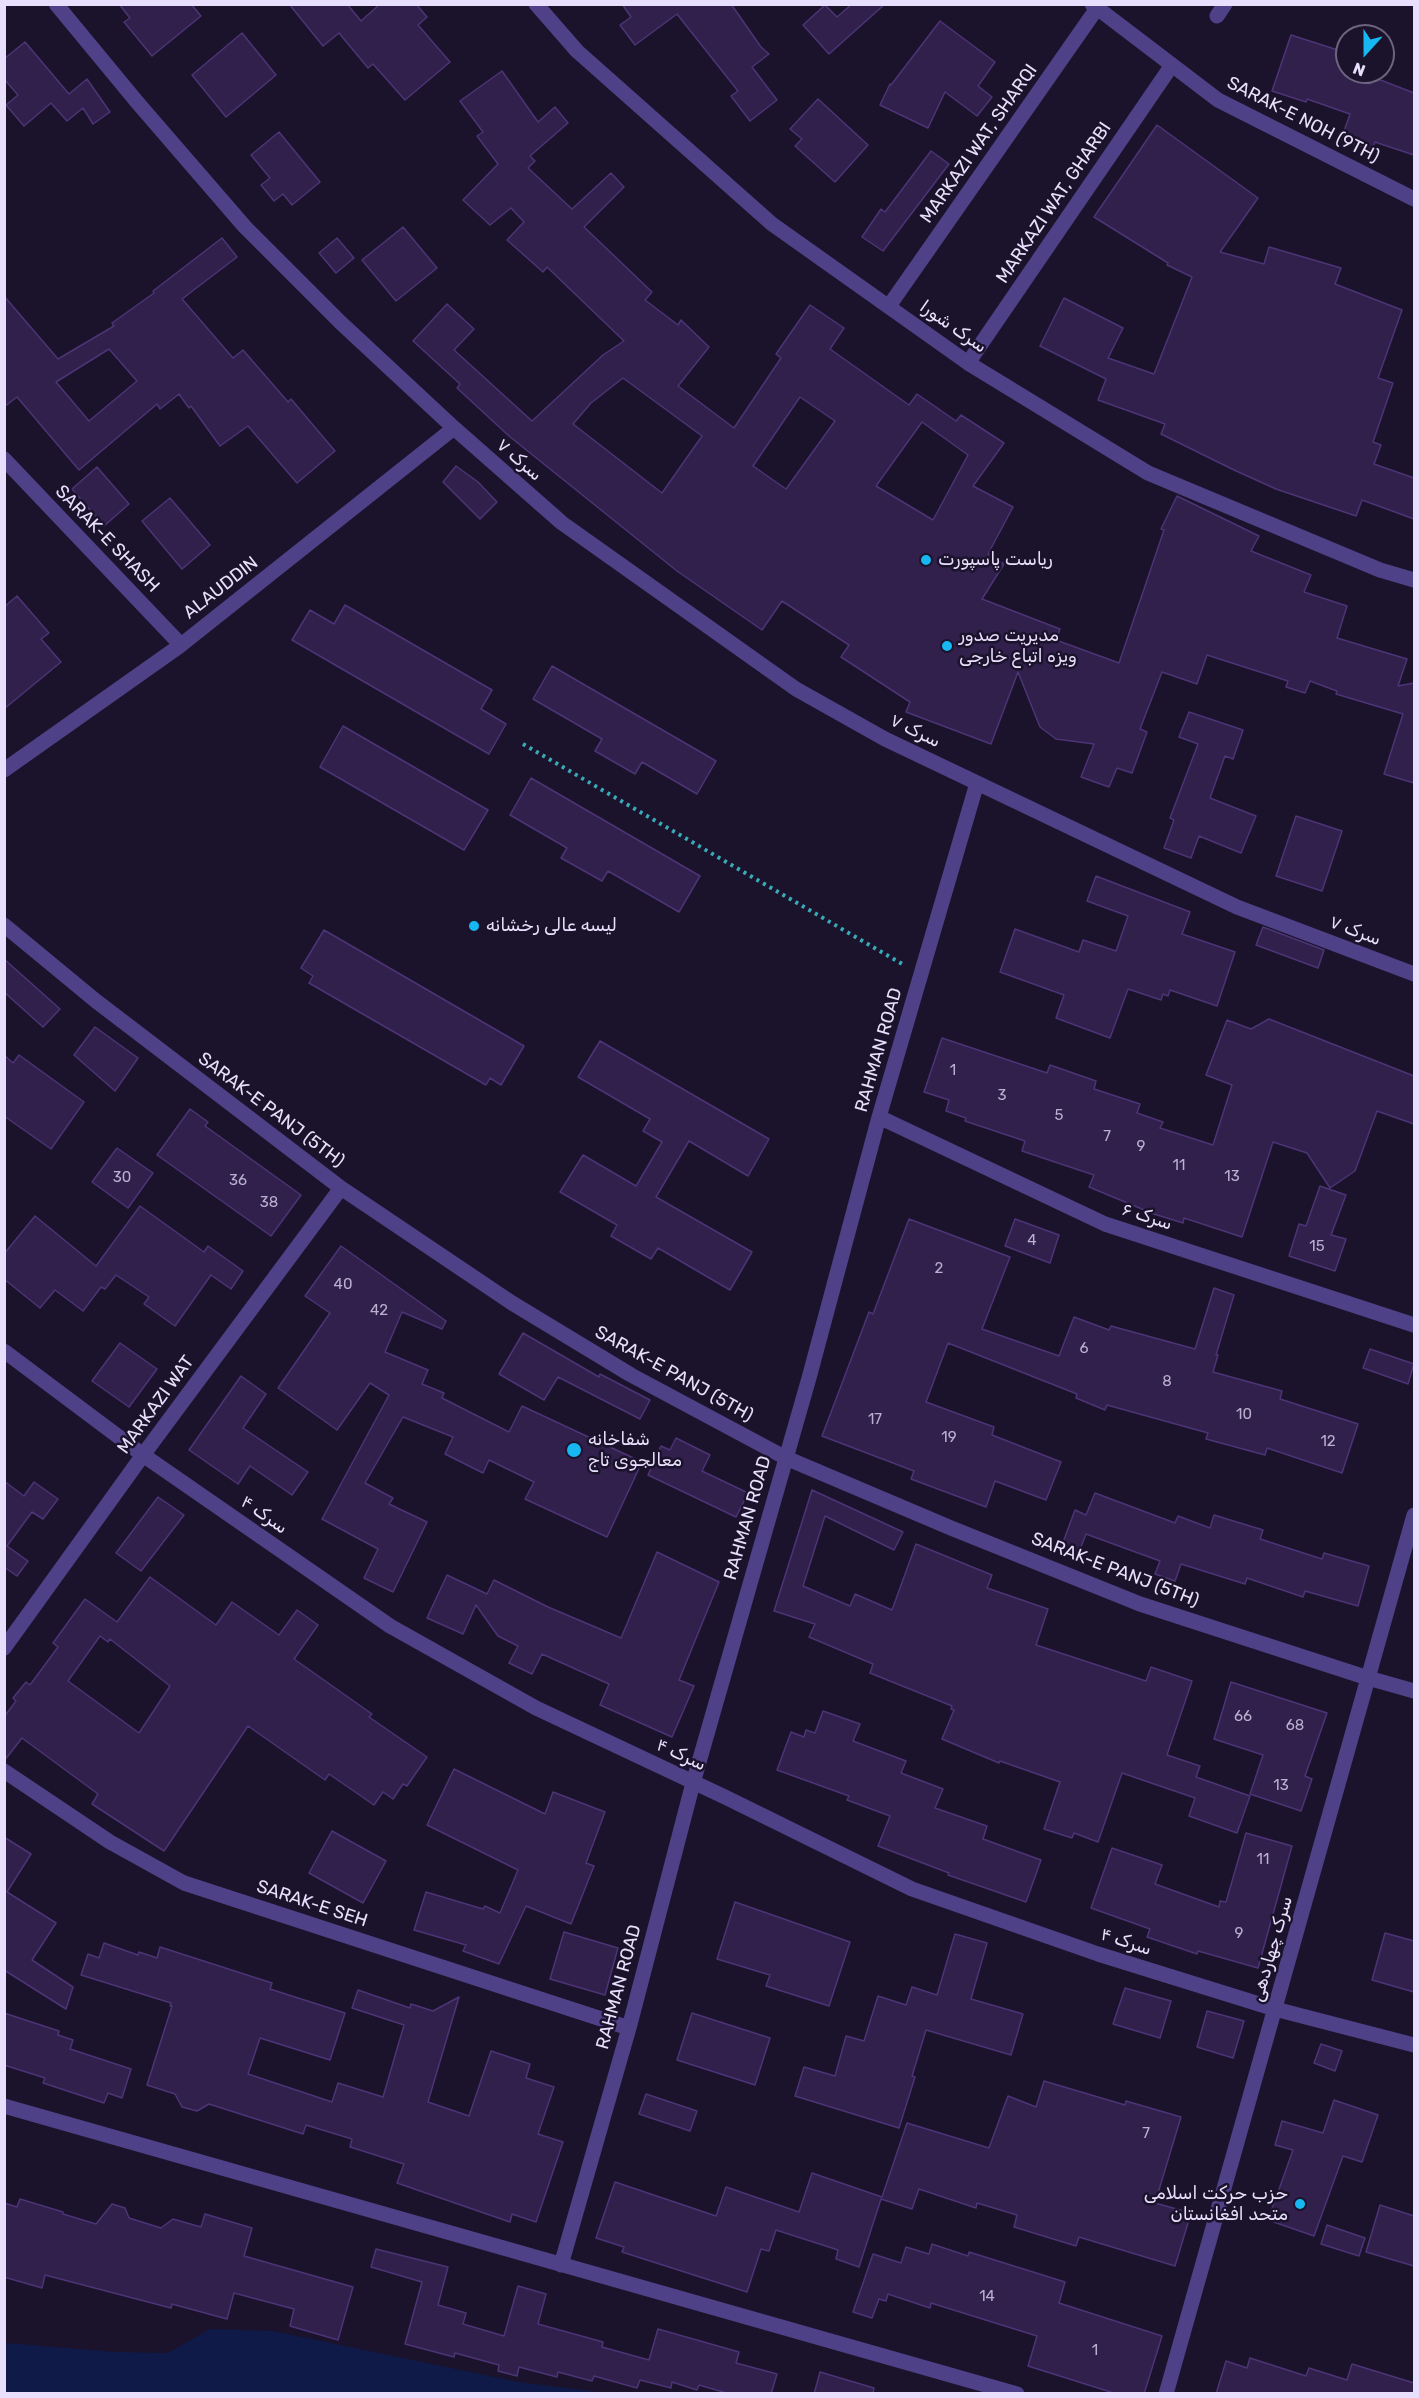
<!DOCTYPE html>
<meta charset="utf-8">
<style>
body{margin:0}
#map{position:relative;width:1419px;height:2398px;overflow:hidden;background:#1b132b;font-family:Rubik,sans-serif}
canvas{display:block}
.frame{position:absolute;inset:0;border:6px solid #e8dffd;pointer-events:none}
.north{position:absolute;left:1335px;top:24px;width:60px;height:60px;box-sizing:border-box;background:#1b132b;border:2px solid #6d657f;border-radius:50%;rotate:201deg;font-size:16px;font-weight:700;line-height:24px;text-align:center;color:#e8dffd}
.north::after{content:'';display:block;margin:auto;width:21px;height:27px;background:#17b7f2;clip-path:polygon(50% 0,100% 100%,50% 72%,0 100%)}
</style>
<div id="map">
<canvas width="1419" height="2398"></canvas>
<div class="frame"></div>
<div class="north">N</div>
</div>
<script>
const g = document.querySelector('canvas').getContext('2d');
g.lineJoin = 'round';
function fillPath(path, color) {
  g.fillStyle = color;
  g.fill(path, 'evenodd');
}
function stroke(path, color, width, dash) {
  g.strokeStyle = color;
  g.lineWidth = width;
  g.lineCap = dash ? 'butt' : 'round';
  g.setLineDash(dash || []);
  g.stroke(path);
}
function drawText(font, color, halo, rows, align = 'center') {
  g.font = font + ' Rubik,Vazirmatn,sans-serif';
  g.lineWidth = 5;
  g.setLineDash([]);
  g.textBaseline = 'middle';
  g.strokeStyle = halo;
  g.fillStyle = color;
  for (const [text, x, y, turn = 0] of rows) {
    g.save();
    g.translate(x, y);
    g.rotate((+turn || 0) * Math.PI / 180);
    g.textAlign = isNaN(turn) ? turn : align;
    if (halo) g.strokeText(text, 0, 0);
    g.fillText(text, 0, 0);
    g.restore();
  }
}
fillPath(new Path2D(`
 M210 2329 273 2331 518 2382 607 2393H5V2343L116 2352 168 2353Z`), '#0f1a49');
const building = new Path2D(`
 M119 4H191L201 16 152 56 124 22 130 18Z
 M289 4H347L361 21 380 4H416L427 17 418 25 450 62 405 100 373 64 368 68 339 33 323 46Z
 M622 4H731L761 47 769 54 752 67 777 100 750 121 731 96 738 91 677 14 635 45 620 25 631 17Z
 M852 4H885L829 54 803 25 825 5 837 17Z
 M940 21 995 62 978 86 992 97 977 116 945 92 928 128 880 105 890 84 891 85Z
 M242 33 276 75 226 117 192 75Z
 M1291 35 1347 53V72H1360L1414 93V155L1375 142 1372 150 1341 140 1350 114 1307 99 1306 102 1272 91Z
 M25 42 69 94 87 79 110 112 93 124 83 108 67 121 51 103 24 126 6 105 18 95 4 79V59Z
 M502 71 538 122 555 107 568 123 530 156 535 161 528 168 572 209 611 173 624 187 584 227 652 292 645 300 678 325 681 320 709 347 678 386 734 428 781 358 776 354 810 305 844 328 830 349 909 405 917 394 956 421 961 415 1004 443 973 486 1013 507 988 554 1004 564 982 599 1060 629 1056 640 1119 663 1164 530 1161 529 1177 496 1259 536 1251 551 1311 575 1304 592 1347 606 1337 638 1407 659 1398 686 1414 683V783L1384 774 1403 714 1336 694 1337 691 1310 681 1305 693 1286 687 1288 681 1207 655 1197 684 1162 672 1140 729 1147 732 1132 773 1117 768 1109 787 1081 777 1094 744 1056 739 1040 727 1018 672 991 744 906 712 910 702 841 657 849 645 782 601 762 630 677 571 509 436 457 388 460 384 413 341 447 304 474 329 454 350 532 421 603 355 624 341 547 267 543 272 507 240 524 222 511 208 490 225 463 200 498 164 477 136 483 132 460 101ZM623 378 702 436 662 493 573 424 591 403ZM800 397 835 421 786 489 753 466ZM922 422 968 455 933 520 876 486Z
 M818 99 868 145 835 182 795 146 802 139 790 129Z
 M1157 125 1258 198 1220 252 1264 264 1269 247 1341 268 1335 284 1402 310 1378 378 1393 383 1373 442 1381 445 1374 464 1414 478V519L1362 500 1356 516 1276 489 1234 470 1161 434 1165 424 1098 400 1106 379 1040 346 1064 298 1123 328 1108 358 1154 374 1192 277 1167 265 1168 263 1094 217Z
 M279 132 320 182 292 205 283 194 274 201 261 185 270 178 251 155Z
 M931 151 949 164 883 251 862 237 881 209 885 212Z
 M403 227 437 268 396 301 362 260Z
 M222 238 237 257 182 299 233 358 243 350 288 402 291 399 335 451 297 483 248 426 220 446 191 406 189 408 179 394 160 409 157 404 79 470 17 397 4 407V296L58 359 114 326 112 323 154 293 153 291ZM109 349 137 381 89 421 56 382Z
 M337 238 354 258 336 273 319 253Z
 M456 466 478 482 497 502 480 519 443 482Z
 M97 467 129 504 104 526 72 489Z
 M170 498 210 545 182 569 142 521Z
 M17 596 49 633 41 639 61 662 4 709V607Z
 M345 605 492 690 481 709 506 724 489 754 292 640 310 610 334 624Z
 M552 666 716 761 697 794 642 762 635 774 595 751 602 739 533 699Z
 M1189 712 1243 730 1233 759 1225 756 1210 798 1256 816 1241 853 1199 836 1191 858 1164 848 1174 820 1170 818 1198 744 1179 737Z
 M343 726 488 810 464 850 320 767Z
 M531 778 700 876 679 912 608 871 602 881 561 858 567 848 510 815Z
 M1296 816 1342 831 1322 891 1276 876Z
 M1096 876 1190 912 1182 934 1235 952 1217 1006 1170 990 1168 996 1163 994 1161 1000 1128 989 1110 1038 1056 1018 1064 995 1000 972 1015 929 1079 952 1083 940 1116 951 1128 916 1087 901Z
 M1263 927 1324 950 1318 968 1256 945Z
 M324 930 524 1046 501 1085 490 1078 486 1085 309 983 313 976 301 968Z
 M4 959 60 1009 43 1027 4 992Z
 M1269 1019 1414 1076V1124L1377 1111 1355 1171 1330 1188 1307 1153 1273 1142 1242 1237 1184 1218 1183 1223 1154 1214 1089 1187 1094 1175 1022 1151 1025 1141 965 1121 966 1118 946 1111 949 1100 924 1092 942 1038 1047 1073 1050 1065 1096 1081 1094 1089 1140 1104 1137 1113 1163 1122 1160 1128 1213 1145 1232 1085 1206 1075 1227 1020 1251 1029Z
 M95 1027 138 1058 115 1091 74 1055Z
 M600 1041 769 1139 748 1176 689 1141 656 1197 752 1252 730 1290 658 1248 651 1259 611 1236 617 1225 560 1192 583 1155 636 1186 662 1142 643 1131 650 1119 578 1077Z
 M4 1055 13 1063 19 1055 84 1102 51 1149 4 1116Z
 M190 1109 208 1122 205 1126 301 1195 271 1236 157 1155Z
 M117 1148 153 1173 128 1208 92 1182Z
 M1320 1186 1346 1195 1331 1235 1346 1239 1335 1271 1289 1256 1299 1224 1306 1226Z
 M140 1206 204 1252 208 1246 243 1271 231 1289 211 1275 175 1326 144 1304 149 1297 116 1275 105 1289 101 1287 83 1311 55 1290 40 1308 4 1279V1254L35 1216 96 1266Z
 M909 1219 1010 1257 982 1329 1059 1356 1074 1317 1109 1330 1111 1326 1195 1349 1214 1288 1234 1295 1216 1355H1218L1213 1372 1282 1391 1280 1399 1358 1424 1342 1473 1267 1448 1265 1455 1206 1439 1208 1433 1107 1405 1105 1410 1076 1398 1077 1394 948 1343 926 1402 994 1427 992 1435 1061 1462 1046 1500 995 1481 986 1507 911 1479 914 1471 822 1436 869 1312 873 1314Z
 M1015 1219 1059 1235 1050 1263 1005 1246Z
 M341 1246 446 1321 442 1329 402 1312 385 1352 428 1370 422 1384 444 1393 442 1398 509 1432 522 1406 642 1462 607 1537 525 1499 534 1482 489 1460 483 1473 445 1454 453 1437 403 1417 365 1483 393 1498 389 1504 427 1522 393 1592 364 1578 378 1549 322 1519 389 1395 370 1383 337 1430 278 1388 330 1313 305 1296Z
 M523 1333 599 1377 600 1374 650 1400 640 1419 558 1377 544 1400 499 1374Z
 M120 1343 157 1369 129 1407 92 1381Z
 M1370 1349 1414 1364 1408 1384 1363 1368Z
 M241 1376 266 1394 243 1428 308 1472 292 1495 250 1466 238 1484 189 1450Z
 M676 1438 710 1455 702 1471 748 1493 736 1517 648 1475 661 1446 670 1450Z
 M4 1481 24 1496 34 1482 58 1499 43 1519 32 1512 7 1546 28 1561 17 1576 4 1567Z
 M812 1490 903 1532 894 1550 825 1516 803 1586 850 1606 855 1594 892 1610 916 1544 992 1575 987 1588 1048 1609 1036 1645 1146 1681 1151 1667 1192 1681 1167 1755 1200 1766 1196 1777 1250 1796 1237 1833 1189 1816 1195 1798 1122 1773 1098 1842 1074 1833 1072 1838 1044 1829 1060 1782 1000 1761 999 1763 942 1739 954 1710 951 1709 952 1706 870 1673 873 1664 809 1637 815 1624 774 1611Z
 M1095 1493 1175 1523 1178 1516 1210 1528 1214 1515 1263 1530 1260 1539 1322 1559 1324 1553 1369 1566 1358 1606 1305 1591 1303 1597 1247 1578 1245 1584 1181 1564 1175 1581 1155 1574 1160 1561 1086 1534 1079 1552 1062 1545 1075 1510 1086 1515Z
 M158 1497 184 1515 141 1571 116 1553Z
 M657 1552 719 1582 679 1680 694 1686 672 1737 600 1705 609 1684 542 1654 532 1674 509 1663 518 1646 498 1636 476 1605 463 1634 427 1618 447 1575 487 1594 494 1580 548 1607 621 1638Z
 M150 1577 216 1625 232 1602 279 1635 297 1610 318 1625 294 1659 372 1714 369 1717 427 1757 407 1786 403 1784 393 1799 383 1792 374 1805 329 1774 325 1780 248 1726 164 1851 92 1804 98 1794 22 1738 4 1761V1717L16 1701 13 1698 26 1682 30 1685 58 1647 53 1643 85 1599 117 1622ZM100 1636 108 1642 110 1639 170 1686 139 1733 68 1681Z
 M1231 1682 1327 1713 1305 1776 1312 1779 1301 1811 1250 1794 1263 1755 1214 1739Z
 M823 1711 860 1724 853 1741 906 1761 901 1773 943 1789 935 1808 987 1826 983 1839 1041 1860 1026 1902 948 1875 949 1873 878 1846 890 1816 847 1800 849 1796 777 1770 791 1732 804 1737 806 1730 815 1733Z
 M454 1769 545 1814 553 1792 605 1812 586 1863 594 1866 571 1924 526 1906 499 1964 463 1951 466 1945 414 1930 426 1892 483 1909 485 1906 500 1913 518 1870 427 1825Z
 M332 1831 386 1861 363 1903 309 1873Z
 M1246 1833 1292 1846 1258 1968 1198 1951 1197 1954 1147 1937 1150 1929 1091 1908 1112 1848 1162 1865 1155 1884 1219 1907 1220 1901 1226 1902Z
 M4 1837 31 1854 7 1892 56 1923 32 1960 73 1987 66 2009 4 1970Z
 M735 1902 850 1942 829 2006 766 1986 770 1975 717 1959Z
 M564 1932 618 1948 605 1995 550 1979Z
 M1385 1933 1414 1941V1992L1372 1980Z
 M955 1934 987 1943 971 1999 1023 2014 1011 2055 926 2030 912 2076 915 2077 899 2128 795 2096 804 2067 835 2076 846 2036 864 2041 878 1996 906 2005 912 1987 937 1995Z
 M104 1943 138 1955 139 1952 157 1958 160 1947 272 1983 270 1989 345 2013 330 2060 260 2038 248 2074 332 2102 338 2083 383 2097 404 2025 352 2008 358 1990 410 2008 411 2004 433 2011 459 1997 428 2102 469 2116 491 2051 530 2064 526 2078 554 2087 538 2134 563 2142 536 2222 512 2214 510 2222 397 2183 404 2164 350 2147 352 2139 306 2125 303 2134 209 2104 197 2111 182 2107 175 2094 147 2085 172 2006H170L171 2003 81 1975 88 1954 99 1958Z
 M1125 1988 1171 2001 1160 2038 1113 2024Z
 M1207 2011 1244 2021 1233 2058 1197 2047Z
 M4 2013 59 2031 58 2035 73 2040 70 2049 131 2069 122 2098 108 2093 104 2103 43 2083 45 2078 4 2065Z
 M692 2013 770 2038 755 2085 677 2060Z
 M1321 2044 1342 2051 1335 2071 1314 2063Z
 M1044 2081 1125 2105 1126 2101 1181 2117 1155 2203 1191 2213 1175 2266 1079 2237 1076 2246 1014 2227 1017 2215 977 2203 976 2208 919 2189 912 2209 881 2199 859 2267 836 2259 838 2250 776 2230 769 2251 761 2249 747 2292 622 2252 624 2247 596 2238 615 2182 716 2216 726 2187 799 2212 812 2173 882 2197 907 2123 989 2148 1008 2096 1036 2107Z
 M646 2094 697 2111 690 2131 639 2114Z
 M1334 2100 1378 2115 1362 2162 1343 2156 1314 2236 1268 2220 1293 2150 1275 2145 1282 2121 1323 2133Z
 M20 2199 63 2212V2214L96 2224 112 2204 125 2208 129 2218 161 2228 173 2219 201 2227 205 2214 252 2228 244 2256 353 2287 338 2340 290 2326 294 2309 234 2293 227 2319 172 2304 171 2308 45 2275 42 2288 4 2277V2203L17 2207Z
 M1380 2205 1414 2216V2266L1366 2252Z
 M1327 2225 1365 2238 1359 2256 1321 2244Z
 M932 2244 968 2256 969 2252 1065 2282 1059 2303 1162 2336 1144 2394H1117L1028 2366 1037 2336 931 2303 930 2308 888 2294 886 2301 879 2299 872 2318 853 2312 873 2254 901 2263 906 2247 929 2254Z
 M376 2249 448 2267 438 2305 466 2313 463 2324 504 2336 518 2286 546 2294 538 2324 603 2342 602 2347 649 2360 658 2329 739 2352 736 2363 777 2374 771 2394H730L699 2385 697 2390 672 2382 671 2388 640 2380 637 2388 594 2376 592 2381 558 2372 557 2377 519 2367 517 2376 498 2371 499 2365 455 2353 454 2357 405 2344 422 2282 371 2267Z
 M1250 2358 1306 2376 1309 2368 1347 2380 1352 2364 1414 2383V2394H1216L1226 2361 1247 2368Z
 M820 2372 874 2388 873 2394H814Z`);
fillPath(building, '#30204b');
stroke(building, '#4c3476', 1.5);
stroke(new Path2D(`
 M523 744 904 965`), '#39aab8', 4, [3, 4.5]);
stroke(new Path2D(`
 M56 4 137 102 245 227 340 322 454 428 562 523 796 689 885 739 1237 907 1414 974
 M536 4 577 51 772 224 968 363 1148 473 1380 570 1414 580
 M1092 4 1218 100 1414 199
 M1217 16 1225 4
 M889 306 1100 4
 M968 363 1172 65
 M4 459 181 645
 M4 770 181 645 454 428
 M4 925 96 1001 341 1188 512 1303 631 1375 786 1458 951 1528 1140 1604 1368 1678 1414 1691
 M879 1117 1105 1224 1414 1325
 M4 1351 143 1455 390 1626 536 1708 725 1797 912 1889 1098 1954 1275 2009 1414 2045
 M4 1648 143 1455 341 1188
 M4 1771 110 1842 184 1883 629 2028
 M4 2106 1017 2394
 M561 2265 629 2028 693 1783 809 1378 879 1117 977 783
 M1166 2394 1414 1515`), '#4f4187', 15);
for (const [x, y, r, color] of [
 [926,560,6,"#17b7f2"],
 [947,646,6,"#17b7f2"],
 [474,926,6,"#17b7f2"],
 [574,1450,8,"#17b7f2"],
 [1300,2204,6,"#17b7f2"]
]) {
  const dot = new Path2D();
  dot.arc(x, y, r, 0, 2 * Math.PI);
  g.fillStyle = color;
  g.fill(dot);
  stroke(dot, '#1b132b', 2);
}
drawText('15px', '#baafd0', null, [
 ["1",953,1071],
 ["3",1002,1096],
 ["5",1059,1116],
 ["7",1107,1137],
 ["9",1141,1147],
 ["11",1179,1166],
 ["13",1232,1177],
 ["30",122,1178],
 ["36",238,1181],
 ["38",269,1203],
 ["4",1032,1241],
 ["15",1317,1247],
 ["2",939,1269],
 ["40",343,1285],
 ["42",379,1311],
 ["6",1084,1349],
 ["8",1167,1382],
 ["10",1244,1415],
 ["17",875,1420],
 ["19",949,1438],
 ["12",1328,1442],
 ["66",1243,1717],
 ["68",1295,1726],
 ["13",1281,1786],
 ["11",1263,1860],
 ["9",1239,1934],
 ["7",1146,2134],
 ["14",987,2297],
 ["1",1095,2351]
]);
drawText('18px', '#e8dffd', '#1b132b', [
 ["SARAK-E NOH (9TH)",1303,120,27],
 ["MARKAZI WAT, SHARQI",979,144,-55],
 ["MARKAZI WAT, GHARBI",1054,203,-56],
 ["سرک شورا",953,327,35],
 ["سرک ۷",519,460,41],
 ["SARAK-E SHASH",107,539,46],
 ["ALAUDDIN",221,588,-38],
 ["سرک ۷",915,731,26],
 ["سرک ۷",1355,931,21],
 ["RAHMAN ROAD",879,1050,-74],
 ["SARAK-E PANJ (5TH)",271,1110,37],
 ["سرک ۶",1147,1217,18],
 ["SARAK-E PANJ (5TH)",674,1374,29],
 ["MARKAZI WAT",156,1405,-54],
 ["سرک ۴",264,1515,35],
 ["RAHMAN ROAD",748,1518,-74],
 ["SARAK-E PANJ (5TH)",1115,1570,21],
 ["سرک ۴",681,1755,25],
 ["SARAK-E SEH",312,1904,18],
 ["سرک ۴",1126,1942,18],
 ["سرک چهاردهی",1272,1949,-74],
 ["RAHMAN ROAD",619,1987,-75]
]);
drawText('18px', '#e8dffd', '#1b132b', [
 ["ریاست پاسپورت",938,560],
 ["مدیریت صدور",959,636],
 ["ویزه اتباع خارجی",959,657],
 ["لیسه عالی رخشانه",486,926],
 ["شفاخانه",588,1440],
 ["معالجوی تاج",588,1461],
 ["حزب حرکت اسلامی",1288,2194,"right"],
 ["متحد افغانستان",1288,2215,"right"]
], 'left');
</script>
